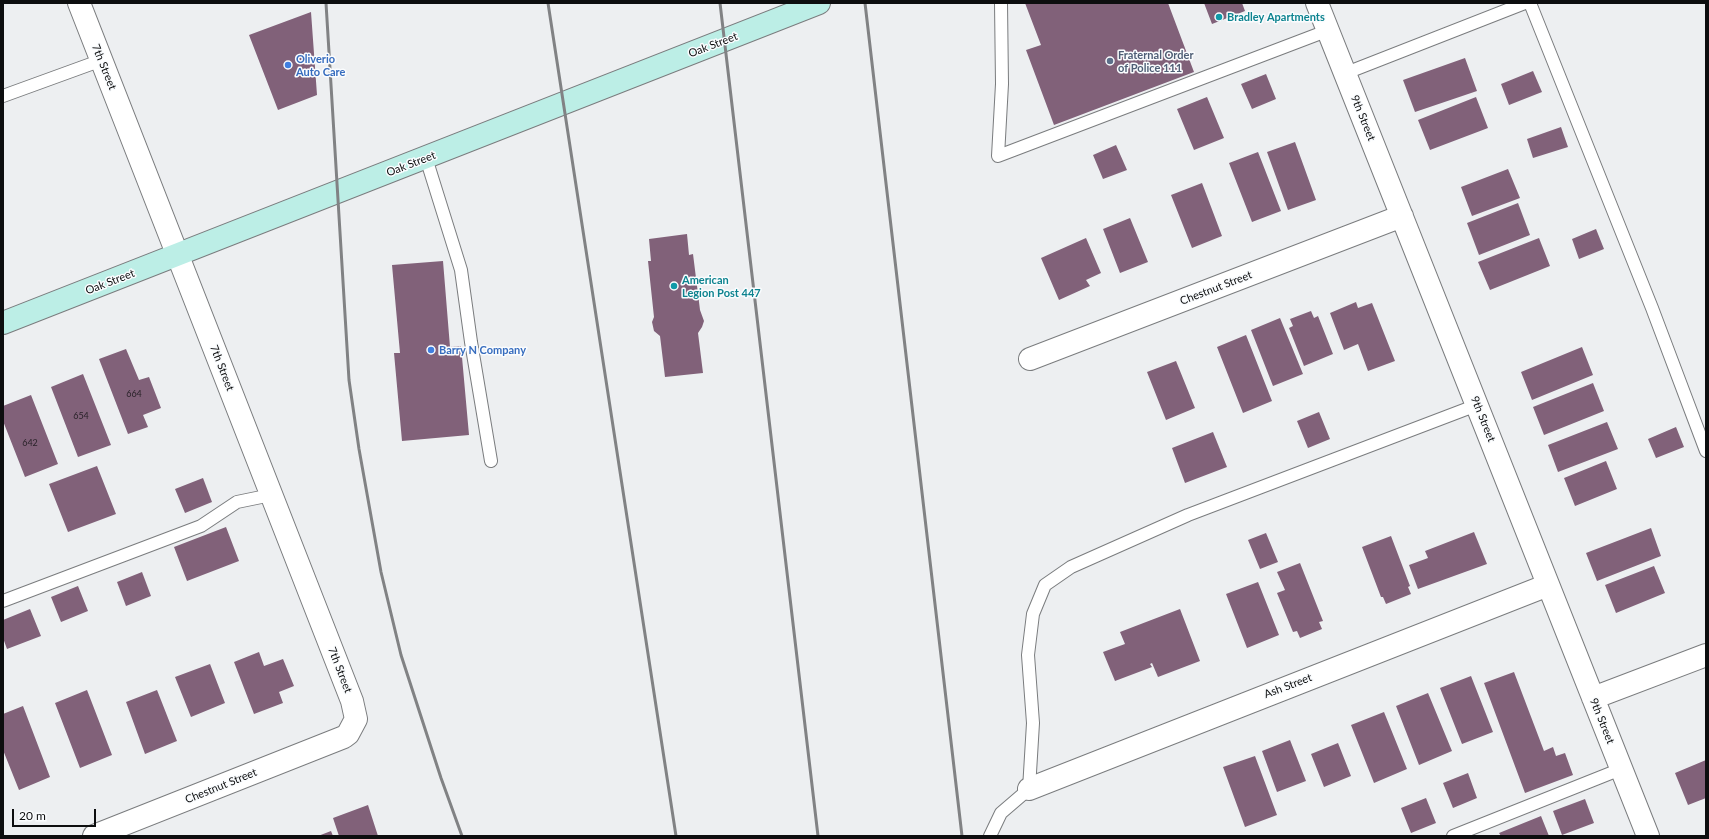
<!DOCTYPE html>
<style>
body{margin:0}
#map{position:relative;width:1709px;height:839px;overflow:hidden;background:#edeff1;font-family:Lato,sans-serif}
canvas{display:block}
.frame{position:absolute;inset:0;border:4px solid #0d0e0f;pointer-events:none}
.scale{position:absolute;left:12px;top:809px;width:84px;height:18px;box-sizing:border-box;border:2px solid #0d0e0f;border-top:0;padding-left:5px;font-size:12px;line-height:14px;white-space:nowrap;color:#0d0e0f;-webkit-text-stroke:3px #fafcfe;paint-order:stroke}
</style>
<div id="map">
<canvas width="1709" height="839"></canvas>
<div class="frame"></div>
<div class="scale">20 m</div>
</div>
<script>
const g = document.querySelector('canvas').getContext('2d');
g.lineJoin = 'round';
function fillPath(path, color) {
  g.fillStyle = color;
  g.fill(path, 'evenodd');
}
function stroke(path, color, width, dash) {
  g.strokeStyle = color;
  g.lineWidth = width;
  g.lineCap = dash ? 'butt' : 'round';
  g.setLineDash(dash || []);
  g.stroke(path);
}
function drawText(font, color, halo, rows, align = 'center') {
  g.font = font + ' Lato,sans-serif';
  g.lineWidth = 3;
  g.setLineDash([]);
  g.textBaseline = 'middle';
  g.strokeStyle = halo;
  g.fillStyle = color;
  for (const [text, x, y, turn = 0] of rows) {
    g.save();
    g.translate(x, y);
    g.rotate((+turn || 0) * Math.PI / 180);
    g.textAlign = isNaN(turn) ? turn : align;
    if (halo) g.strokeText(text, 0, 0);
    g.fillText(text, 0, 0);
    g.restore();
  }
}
fillPath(new Path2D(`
 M1025 3H1168L1194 72 1054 125 1026 50 1041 45Z
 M1204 3H1242L1245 11 1212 24Z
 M311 12 317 95 278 110 249 35Z
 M1465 58 1477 91 1415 112 1403 80Z
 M1533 71 1542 92 1509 105 1501 84Z
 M1266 74 1276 99 1252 109 1241 84Z
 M1207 97 1224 138 1194 150 1177 109Z
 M1476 97 1488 128 1430 150 1418 120Z
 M1561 127 1568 147 1533 158 1527 139Z
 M1295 142 1316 200 1288 210 1267 152Z
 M1116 145 1127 170 1103 179 1093 155Z
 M1258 152 1281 211 1252 222 1229 163Z
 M1508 169 1520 198 1472 216 1461 187Z
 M1202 183 1222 236 1192 248 1171 195Z
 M1518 203 1530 235 1479 255 1467 223Z
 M1130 218 1148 262 1120 273 1103 229Z
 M1596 229 1604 249 1579 259 1572 239Z
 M687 234 689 255 693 254 700 310 704 321 702 327 698 333 703 373 665 377 660 336 654 331 652 322 654 317 648 261H651L649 239Z
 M1086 238 1101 273 1086 280 1090 286 1059 300 1041 258Z
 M1539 238 1550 266 1490 290 1478 262Z
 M443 261 450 347 461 346 469 435 402 441 394 353H400L392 265Z
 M1356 302 1358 308 1372 303 1395 361 1368 371 1358 344 1344 350 1330 313Z
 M1311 311 1314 318 1318 316 1333 354 1304 366 1289 328 1293 326 1290 319Z
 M1280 318 1303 374 1273 386 1251 330Z
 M1246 335 1272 401 1243 413 1217 347Z
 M1582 347 1593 375 1532 400 1521 372Z
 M126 349 139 380 149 377 161 408 143 415 148 427 128 434 99 359Z
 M1176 361 1195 408 1166 420 1147 372Z
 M83 374 111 445 78 457 51 387Z
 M1593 383 1604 411 1544 435 1533 407Z
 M31 395 58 464 25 477 3 421V406Z
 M1319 412 1330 439 1308 448 1297 421Z
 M1607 422 1618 449 1558 472 1548 445Z
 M1676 427 1684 447 1656 458 1648 439Z
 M1213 432 1227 467 1185 483 1172 448Z
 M1606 461 1617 489 1575 506 1564 478Z
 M97 466 116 514 68 532 49 484Z
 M203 478 212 502 185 513 175 489Z
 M226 527 239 561 187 581 174 547Z
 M1651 528 1661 556 1597 581 1586 553Z
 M1474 532 1487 564 1418 589 1409 565 1428 558 1425 551Z
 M1266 533 1278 562 1260 569 1248 540Z
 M1391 536 1410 586 1408 587 1411 594 1386 604 1383 597H1381L1362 547Z
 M1300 563 1323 621 1319 622 1322 629 1300 638 1297 631 1293 632 1277 593 1285 590 1277 572Z
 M1654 566 1665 593 1616 613 1605 585Z
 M142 572 151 596 126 606 117 582Z
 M1258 582 1279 635 1247 648 1226 594Z
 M78 586 88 611 61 622 51 597Z
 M30 609 41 636 7 649 3 638V620Z
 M1180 609 1200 661 1158 677 1152 663 1150 664 1152 667 1115 681 1103 652 1125 644 1120 632Z
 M259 652 264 666 283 659 294 686 279 692 283 703 254 714 234 662Z
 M210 664 225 703 191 717 175 677Z
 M1514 672 1544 751 1553 747 1556 756 1565 753 1573 775 1525 793 1484 683Z
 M1471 676 1493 732 1462 744 1440 688Z
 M87 690 112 755 80 768 55 703Z
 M157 690 177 741 145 754 126 702Z
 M1428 693 1452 751 1419 765 1396 706Z
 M23 706 50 777 19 790 3 750V714Z
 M1384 712 1407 769 1374 783 1351 725Z
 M1290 740 1306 781 1277 792 1262 751Z
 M1338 743 1351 776 1324 787 1311 754Z
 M1255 756 1277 815 1245 827 1223 767Z
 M1706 760V798L1688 805 1675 773Z
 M1468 773 1477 798 1453 808 1443 783Z
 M1426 798 1436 823 1411 833 1401 808Z
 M1585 799 1594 823 1562 835 1553 811Z
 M368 805 378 836H339L333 818Z
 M1541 816 1549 836H1501L1499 833Z
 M331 831 333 836H318Z`), '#816179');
const lane = new Path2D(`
 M1001 3 1002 84 998 156 1329 30
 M1530 3 1652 308 1706 451
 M1346 73 1525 3
 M3 96 102 60
 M426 158 461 270 471 342 491 461
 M3 601 201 526 237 502 271 495
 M990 836 1001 813 1029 789 1033 723 1028 655 1033 614 1045 585 1071 567 1188 515 1477 405
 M1453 836 1621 769`);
const street = new Path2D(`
 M79 3 352 701 356 719 348 734 344 737 94 836
 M1317 3 1648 836
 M1030 359 1402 216
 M1593 698 1706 655
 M1029 789 1548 585`);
const secondary = new Path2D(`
 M3 323 819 3`);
stroke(lane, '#7a7c7e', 14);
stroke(street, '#7a7c7e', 24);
stroke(secondary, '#7a7c7e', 24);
stroke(lane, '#fff', 12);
stroke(street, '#fff', 22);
stroke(secondary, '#bceee6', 22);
stroke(new Path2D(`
 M326 3 349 380 359 449 381 572 401 655 441 778 462 836
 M548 3 676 836
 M720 3 818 836
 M865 3 962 836`), '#818284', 3);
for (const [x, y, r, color] of [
 [1219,17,4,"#0f9aa8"],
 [1110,61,4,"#5c6f8a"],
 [288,65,4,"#3f7fe0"],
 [674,286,4,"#0f9aa8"],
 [431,350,4,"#3f7fe0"]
]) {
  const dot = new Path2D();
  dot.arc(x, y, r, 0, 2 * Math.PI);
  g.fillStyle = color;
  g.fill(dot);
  stroke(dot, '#fafcfe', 1.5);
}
drawText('9px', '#2a232a', null, [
 ["664",134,394],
 ["654",81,416],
 ["642",30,443]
]);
drawText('bold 11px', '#0d838f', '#fafcfe', [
 ["Bradley Apartments",1227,17],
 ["American",682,280],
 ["Legion Post 447",682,293]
], 'left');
drawText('11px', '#0d0e0f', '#fafcfe', [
 ["Oak Street",713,45,-21],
 ["7th Street",104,67,68],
 ["9th Street",1363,118,68],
 ["Oak Street",411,164,-21],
 ["Oak Street",110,282,-21],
 ["Chestnut Street",1216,288,-21],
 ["7th Street",222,368,69],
 ["9th Street",1483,419,68],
 ["7th Street",340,670,69],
 ["Ash Street",1288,686,-21],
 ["9th Street",1602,721,68],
 ["Chestnut Street",221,786,-22]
]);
drawText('bold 11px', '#4e5e75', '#fafcfe', [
 ["Fraternal Order",1118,55],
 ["of Police 111",1118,68]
], 'left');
drawText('bold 11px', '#366cbe', '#fafcfe', [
 ["Oliverio",296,59],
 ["Auto Care",296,72],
 ["Barry N Company",439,350]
], 'left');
</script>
